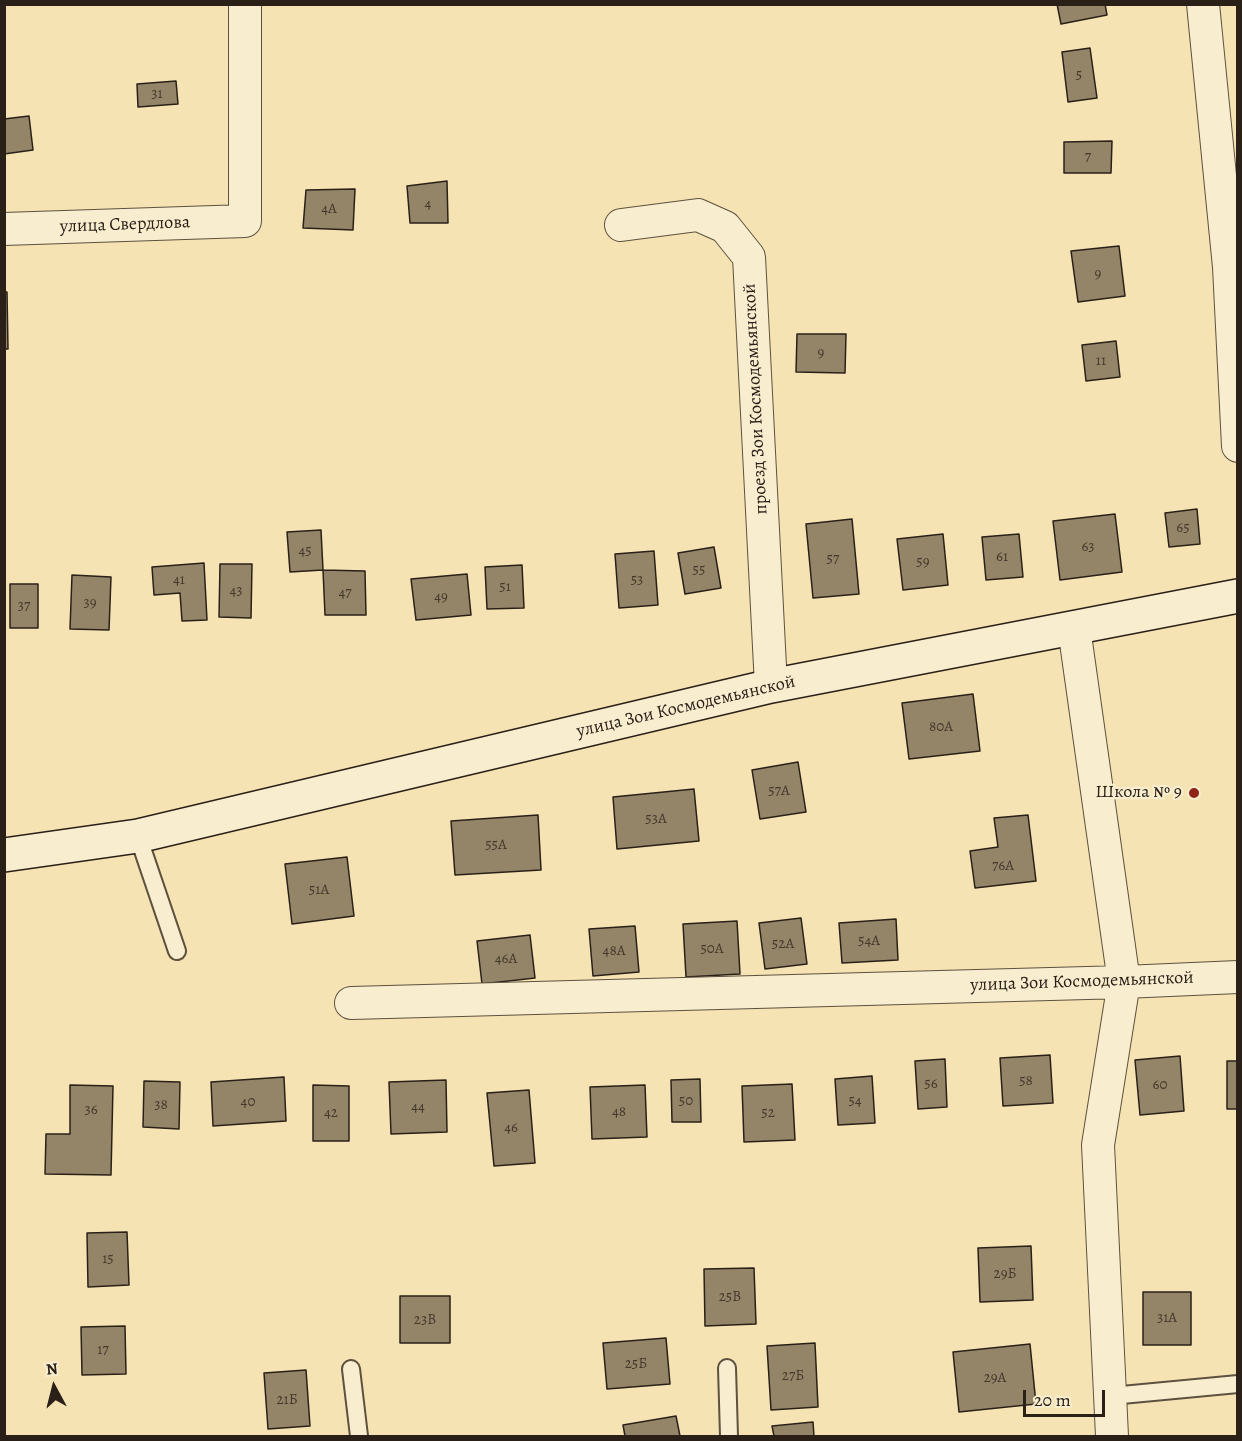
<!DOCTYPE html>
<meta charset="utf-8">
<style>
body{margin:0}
#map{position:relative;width:1242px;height:1441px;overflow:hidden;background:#f5e3b3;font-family:Alegreya,serif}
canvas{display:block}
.frame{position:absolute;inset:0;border:6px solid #2b2018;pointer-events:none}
.north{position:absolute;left:24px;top:1357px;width:60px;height:60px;-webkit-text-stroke:4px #f8edce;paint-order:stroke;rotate:353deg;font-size:16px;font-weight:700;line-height:24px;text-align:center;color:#2b2018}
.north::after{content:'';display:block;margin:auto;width:21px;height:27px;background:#2b2018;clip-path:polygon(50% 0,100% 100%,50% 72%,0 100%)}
.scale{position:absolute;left:1023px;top:1390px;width:82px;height:27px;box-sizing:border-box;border:3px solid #2b2018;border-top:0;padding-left:8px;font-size:18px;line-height:21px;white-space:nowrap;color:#2b2018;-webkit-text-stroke:4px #f8edce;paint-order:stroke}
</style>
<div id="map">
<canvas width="1242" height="1441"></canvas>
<div class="frame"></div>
<div class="north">N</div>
<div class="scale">20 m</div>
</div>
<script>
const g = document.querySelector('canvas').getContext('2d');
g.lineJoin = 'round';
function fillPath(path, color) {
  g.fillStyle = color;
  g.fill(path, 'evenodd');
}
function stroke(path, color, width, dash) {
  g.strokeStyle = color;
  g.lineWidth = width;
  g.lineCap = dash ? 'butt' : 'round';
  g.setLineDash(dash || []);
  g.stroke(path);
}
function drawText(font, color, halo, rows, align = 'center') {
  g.font = font + ' Alegreya,serif';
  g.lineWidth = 4.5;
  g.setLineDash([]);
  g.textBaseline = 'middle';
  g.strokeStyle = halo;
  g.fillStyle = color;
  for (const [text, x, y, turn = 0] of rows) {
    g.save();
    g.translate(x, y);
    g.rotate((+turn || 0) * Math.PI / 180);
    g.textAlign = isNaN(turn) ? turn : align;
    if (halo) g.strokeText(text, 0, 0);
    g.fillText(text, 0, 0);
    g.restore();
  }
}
const building = new Path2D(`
 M1057 4H1105L1107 15 1061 24Z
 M1090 48 1097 98 1068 102 1062 52Z
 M176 81 178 104 138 107 137 84Z
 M29 116 33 150 4 154V119Z
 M1112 141 1111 173H1064V142Z
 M447 181 448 223H410L407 186Z
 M355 189 353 230 303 228 306 190Z
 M1119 246 1125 296 1078 302 1071 251Z
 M4 292H7L8 349H4Z
 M797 334H846L845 373 796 372Z
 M1116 341 1120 377 1086 381 1082 345Z
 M1197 509 1200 544 1169 547 1165 513Z
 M1115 514 1122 572 1060 580 1053 521Z
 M852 519 859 594 813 598 806 524Z
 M321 530 323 570 290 572 287 532Z
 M943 534 948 585 903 590 897 539Z
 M1019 534 1023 577 986 580 982 537Z
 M714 547 721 588 685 594 678 553Z
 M654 551 658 605 619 608 615 554Z
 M204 563 207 620 182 621 180 593 154 595 152 567Z
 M220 564H252L251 618 219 617Z
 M522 565 524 608 487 609 485 567Z
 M323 570 365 571 366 615H325Z
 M467 574 471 615 416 620 411 579Z
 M72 575 111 577 109 630 70 629Z
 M10 584H38V628H10Z
 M973 694 980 751 909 759 902 703Z
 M798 762 806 812 760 819 752 770Z
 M694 789 699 841 617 849 613 797Z
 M538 815 541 870 455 875 451 821Z
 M1028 815 1036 881 975 888 970 851 998 847 994 818Z
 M347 857 354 916 292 924 285 864Z
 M801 918 807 964 765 969 759 923Z
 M896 919 898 960 842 963 839 923Z
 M737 921 740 974 686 977 683 924Z
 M635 926 639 972 593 976 589 929Z
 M530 935 535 978 482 984 477 941Z
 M1050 1055 1053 1103 1003 1106 1000 1058Z
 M1180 1056 1184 1111 1140 1115 1135 1060Z
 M945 1059 947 1107 918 1109 915 1061Z
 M1227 1061H1238V1109H1227Z
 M872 1076 875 1123 838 1125 835 1079Z
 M284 1077 286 1121 213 1126 211 1082Z
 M700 1079 701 1122H672L671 1080Z
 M446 1080 447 1132 391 1134 389 1082Z
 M144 1081 180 1082 179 1129 143 1127Z
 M792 1084 795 1140 744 1142 742 1086Z
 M70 1085 113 1086 111 1175 45 1174 46 1134H70Z
 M313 1085 349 1086V1141H313Z
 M645 1085 647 1137 592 1139 590 1087Z
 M529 1090 535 1163 494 1166 487 1093Z
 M127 1232 129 1285 88 1287 87 1233Z
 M1031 1246 1033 1300 980 1302 978 1248Z
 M754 1268 756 1324 705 1326 704 1269Z
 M1143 1292H1191V1345H1143Z
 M400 1296H450V1343H400Z
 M125 1326 126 1374 82 1375 81 1327Z
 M666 1338 670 1384 607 1389 603 1343Z
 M815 1343 818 1407 771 1410 767 1346Z
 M1030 1344 1036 1404 959 1412 953 1352Z
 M306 1370 310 1426 268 1429 264 1373Z
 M676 1416 680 1436H625L623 1425Z
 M813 1422 814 1436H774L772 1426Z`);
fillPath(building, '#948569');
stroke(building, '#2b2018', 1.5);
const lane = new Path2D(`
 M138 836 177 951
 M727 1368 729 1436
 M351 1369 359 1436
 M1111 1396 1238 1384`);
const street = new Path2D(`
 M1203 4 1229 267 1238 446
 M621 225 698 215 725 227 749 257 771 686
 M4 229 245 221V4
 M1074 628 1124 982 1098 1145 1112 1436
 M351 1003 1124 982 1238 977`);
const secondary = new Path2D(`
 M4 855 138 836 771 686 1238 596`);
stroke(lane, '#5e513f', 20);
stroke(street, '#5e513f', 34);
stroke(secondary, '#2b2018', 36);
stroke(lane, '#f8edce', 16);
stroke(street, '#f8edce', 32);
stroke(secondary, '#f8edce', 33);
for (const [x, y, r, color] of [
 [1194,793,6,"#8f2418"]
]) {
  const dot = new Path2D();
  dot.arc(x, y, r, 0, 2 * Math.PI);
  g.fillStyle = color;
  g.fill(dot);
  stroke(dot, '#f8edce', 2);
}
drawText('15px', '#45392c', null, [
 ["5",1079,75],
 ["31",157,94],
 ["7",1088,157],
 ["4",428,204],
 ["4А",329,209],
 ["9",1098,274],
 ["9",821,353],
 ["11",1101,361],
 ["65",1183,528],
 ["63",1088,547],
 ["45",305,551],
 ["61",1002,557],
 ["57",833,559],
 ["59",923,562],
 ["55",699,570],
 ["41",179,580],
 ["53",637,580],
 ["51",505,587],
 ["43",236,591],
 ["47",345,593],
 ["49",441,597],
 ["39",90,603],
 ["37",24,606],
 ["80А",941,727],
 ["57А",779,791],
 ["53А",656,819],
 ["55А",496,845],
 ["76А",1003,866],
 ["51А",319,890],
 ["54А",869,941],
 ["52А",783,944],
 ["50А",712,949],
 ["48А",614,951],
 ["46А",506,959],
 ["58",1026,1081],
 ["56",931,1084],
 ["60",1160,1085],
 ["50",686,1101],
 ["54",855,1101],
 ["40",248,1102],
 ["38",161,1105],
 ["44",418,1107],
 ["36",91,1110],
 ["48",619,1112],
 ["42",331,1113],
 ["52",768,1113],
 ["46",511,1128],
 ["15",108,1259],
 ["29Б",1005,1274],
 ["25В",730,1297],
 ["31А",1167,1318],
 ["23В",425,1320],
 ["17",103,1350],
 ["25Б",636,1364],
 ["27Б",793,1376],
 ["29А",995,1378],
 ["21Б",287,1400]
]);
drawText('18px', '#2b2018', '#f8edce', [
 ["улица Свердлова",125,225,-2],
 ["проезд Зои Космодемьянской",756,399,-93],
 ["улица Зои Космодемьянской",686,707,-13],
 ["улица Зои Космодемьянской",1082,982,-2]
]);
drawText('18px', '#2b2018', '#f8edce', [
 ["Школа № 9",1182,793]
], 'right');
</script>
